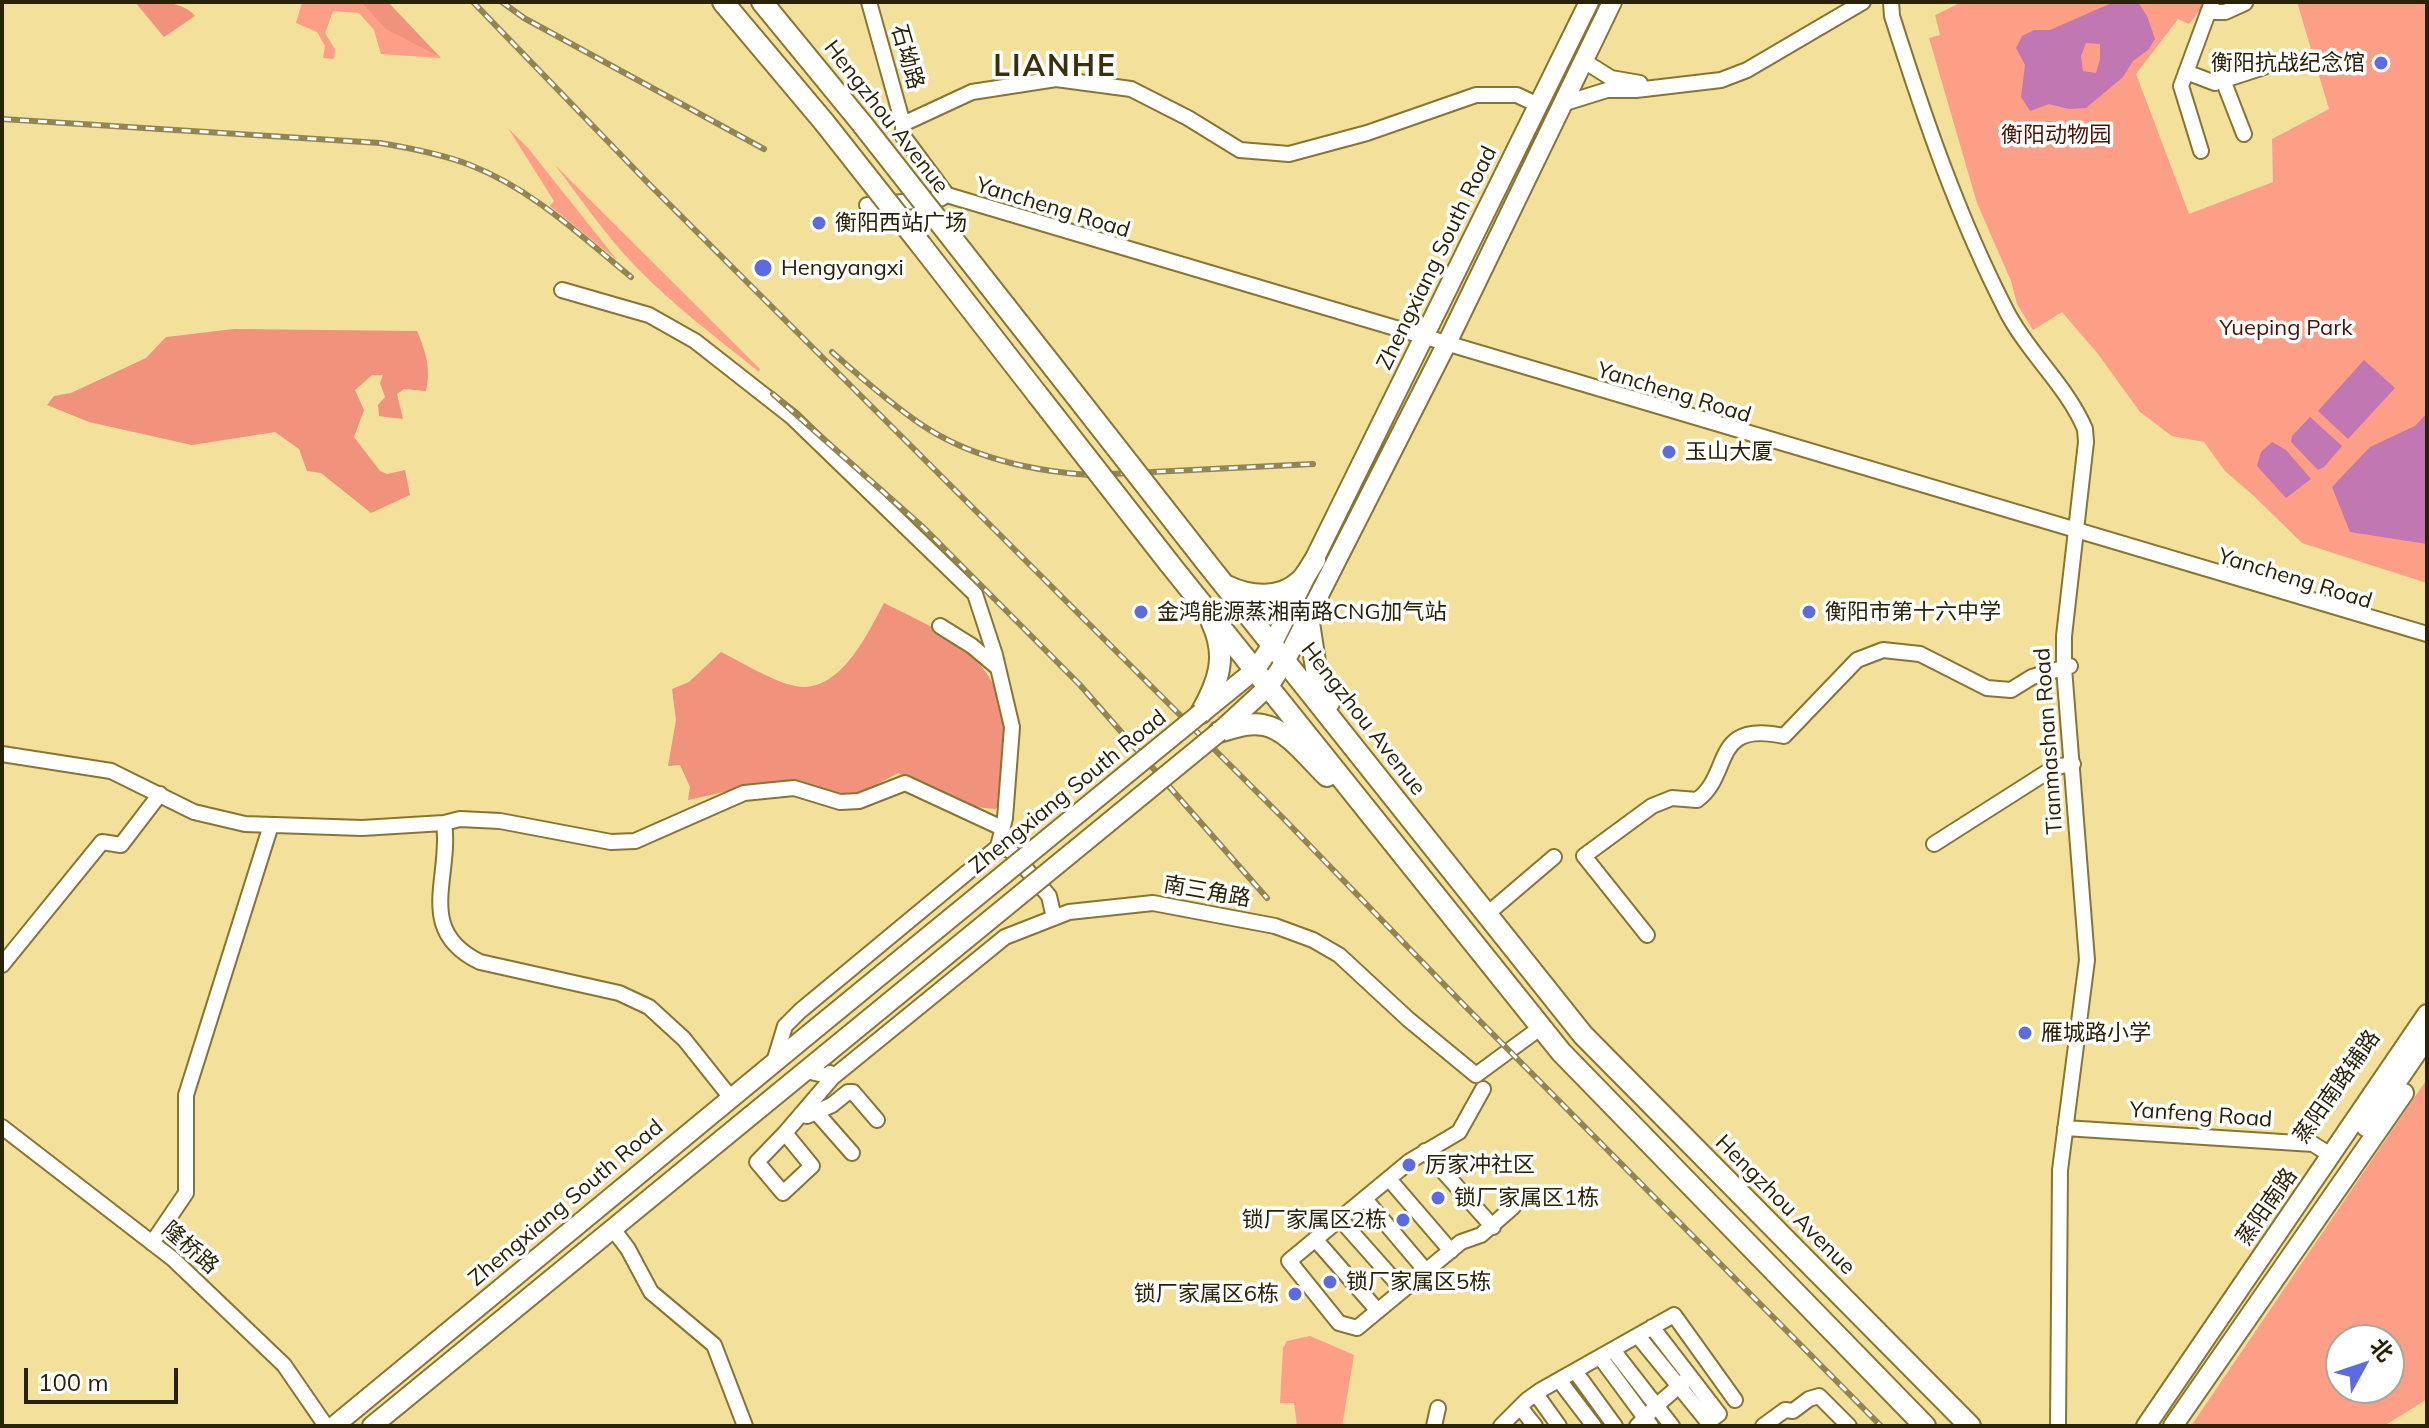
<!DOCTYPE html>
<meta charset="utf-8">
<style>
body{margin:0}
#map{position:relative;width:2429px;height:1428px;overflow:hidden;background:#f3e09b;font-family:Mulish,"Noto Sans SC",sans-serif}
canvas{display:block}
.frame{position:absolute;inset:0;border:4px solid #292205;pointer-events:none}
.north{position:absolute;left:2325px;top:1324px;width:80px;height:80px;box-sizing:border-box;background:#fff;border:2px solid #a9a79b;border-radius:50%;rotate:50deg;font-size:22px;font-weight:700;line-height:32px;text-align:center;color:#292205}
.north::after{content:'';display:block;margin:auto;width:28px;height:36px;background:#5c6be2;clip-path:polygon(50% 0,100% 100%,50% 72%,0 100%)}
.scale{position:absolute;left:24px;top:1368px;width:154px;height:36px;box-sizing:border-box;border:4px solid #292205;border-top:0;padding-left:10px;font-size:24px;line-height:28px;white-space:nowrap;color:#292205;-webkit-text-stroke:6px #fff;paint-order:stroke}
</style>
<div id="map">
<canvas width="2429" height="1428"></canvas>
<div class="frame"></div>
<div class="north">北</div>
<div class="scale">100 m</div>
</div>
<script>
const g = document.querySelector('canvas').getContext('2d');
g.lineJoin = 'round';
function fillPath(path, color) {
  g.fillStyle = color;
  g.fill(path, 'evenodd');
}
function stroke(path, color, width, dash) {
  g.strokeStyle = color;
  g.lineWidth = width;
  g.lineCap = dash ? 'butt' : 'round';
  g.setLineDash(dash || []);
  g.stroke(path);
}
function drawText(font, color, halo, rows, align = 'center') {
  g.font = font + ' Mulish,"Noto Sans SC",sans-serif';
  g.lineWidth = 7;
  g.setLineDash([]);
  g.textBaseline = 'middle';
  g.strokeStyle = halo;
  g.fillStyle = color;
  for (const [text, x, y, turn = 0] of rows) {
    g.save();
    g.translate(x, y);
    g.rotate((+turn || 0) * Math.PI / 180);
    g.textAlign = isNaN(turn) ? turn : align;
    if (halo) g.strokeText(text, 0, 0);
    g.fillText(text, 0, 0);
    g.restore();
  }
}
fillPath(new Path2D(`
 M302 2H361L385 29 441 58 381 54 374 30 359 13 333 11 325 33 335 49 334 59 323 58 325 46 317 32 296 23Z
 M1962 2H2206L2189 24 2178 19 2136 74 2189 214 2273 182 2272 139 2329 109 2297 2H2427V583L2302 543 2255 497 2225 471 2204 442 2172 436 2140 412 2098 354 2062 312 2033 330 2017 304 2011 281 1977 203 1929 38 1940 35 1935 15Z
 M508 128 528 148 617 260 550 206 554 201Z
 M555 165 760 369 759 372C717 338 674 306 636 267 606 236 581 199 555 165Z
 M2427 1079V1399L2384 1426H2191ZM2341 1340H2389V1388H2341Z
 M1310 1336 1354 1355 1342 1426H1297L1294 1403H1280L1283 1348 1287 1341Z`), '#fd9e87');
fillPath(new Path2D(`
 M135 2C156 2 182 0 195 16L164 37Z
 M361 2H388L441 58 385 29Z
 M234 329 417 331C426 352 431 369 426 391L404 389 397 394 403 419 379 416 378 405 385 397 380 383 383 375H372L355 390 364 410 354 437 380 471 387 474 405 470 410 495 371 513 321 473 307 471 299 449 275 432 192 445 89 422 47 405 54 396 71 393 146 358 166 337Z
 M884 603C942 632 992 651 1006 721 1011 748 1002 781 998 807L995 809 976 807 898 773 857 795 844 797 751 786 688 800 690 787 680 765 668 766 676 720 672 689 689 682 721 652C741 662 774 682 795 686 839 695 867 635 884 603Z`), '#f0927c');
fillPath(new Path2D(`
 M2114 2H2138L2147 16 2155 39 2148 50 2133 61 2123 77 2086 108 2069 109 2049 104 2030 111 2021 97 2025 65 2016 48 2022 36 2034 30H2050ZM2086 43 2100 44V59L2096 73 2083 71 2081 56Z
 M2364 360 2395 388 2348 439 2318 411Z
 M2427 413V544L2350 532 2332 487 2370 447 2415 426Z
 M2310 417 2342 446 2324 467 2318 470 2291 442 2292 436Z
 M2272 442 2286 450 2311 479 2286 498 2257 466 2261 452Z`), '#c077b2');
const minor = new Path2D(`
 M869 2 903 124V136L947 195 2427 634
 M1891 2 1892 16C1924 117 1958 217 2007 312 2028 353 2067 386 2085 429L2086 442 2064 636V668L2087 960 2060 1170 2058 1426
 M2208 12H2225L2245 3
 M1584 61 1611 78 1640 83
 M2186 72 2215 83 2264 67
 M2223 80 2244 134
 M1562 104 1607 90H1636L1721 80 1747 70 1863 2
 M903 124 972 92 1056 79 1131 89 1188 118 1240 150 1289 154 1367 133 1476 95H1517L1538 105
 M2201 151 2181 86 2212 2
 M867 205 940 199 947 195
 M562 290 649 315 695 341 792 417 975 594 995 655 1012 727 1005 818 998 847 800 1011 785 1026 774 1062
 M940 626 972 646 997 667
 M2 754 111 771 194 812 245 824 362 828 444 823 460 819 500 821 611 842 635 841 744 793 794 788 840 802 859 801 905 783 1002 828
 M444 823C452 877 414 930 480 962L619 993 649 1007 684 1039 731 1098
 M1934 844 2055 767 2073 764
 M998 847 1010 850 1049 896 1054 918
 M1486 915 1554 857
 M1647 935 1584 856 1652 806 1672 798 1697 800C1733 774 1710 720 1784 736L1857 660 1883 650 1920 654 1987 688 2011 690 2032 677 2070 666
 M2 965 102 842 121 845 160 794
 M806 1071 833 1077 1005 937 1069 912 1153 903 1275 926 1313 940 1339 955 1408 1019 1476 1075 1540 1028
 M1483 1089 1459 1132 1410 1161 1289 1261 1339 1323 1357 1328 1461 1242 1481 1235 1513 1207
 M816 1112 852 1153
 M801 1114 807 1116 832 1105 848 1092H853L877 1120
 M2 1127 173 1259 284 1365 326 1426
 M2065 1128 2313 1144 2332 1156
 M785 1133 757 1162 783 1193 812 1166 785 1133 833 1077 830 1073
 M1425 1151 1493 1227
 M1389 1179 1451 1251
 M1365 1199 1426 1271
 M1340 1219 1403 1290
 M613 1229 628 1249 651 1292 714 1345 745 1426
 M1315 1239 1378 1311
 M152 1243 186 1193V1095L271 825
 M1638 1336 1708 1422 1719 1414 1652 1327
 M1613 1350 1672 1426
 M1600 1357 1651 1426
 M1575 1371 1615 1426
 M1559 1380 1594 1426
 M1536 1394 1559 1426
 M1520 1407 1535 1426
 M1434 1426 1438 1408
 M1501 1426 1527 1400 1541 1390 1674 1315 1735 1400
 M1637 1426 1656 1406 1686 1380
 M1763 1426 1785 1410 1793 1411 1809 1399 1819 1396 1849 1426`);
const major = new Path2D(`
 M1203 712 1256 669 1273 643 1589 2
 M1219 732 1269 686 1286 660 1447 343 1612 2
 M2366 1127 2427 1038
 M334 1426 809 1034
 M372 1426 826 1054
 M2146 1426 2427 1014
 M2173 1426 2404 1093`);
const highway = new Path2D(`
 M723 2 824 122
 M762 2 863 125
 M921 245 1037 394
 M1006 307 1083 405
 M1206 562 1583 1035 1970 1426
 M1169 563 1561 1052 1925 1426
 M1227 586C1250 597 1280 600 1300 581 1306 576 1310 567 1315 560
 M1308 616 1317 675 1329 703
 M1201 713C1218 683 1228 657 1212 623
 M1219 732C1233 728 1249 722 1263 725 1288 729 1310 760 1327 776`);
stroke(minor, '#887532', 18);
stroke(major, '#887532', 22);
stroke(highway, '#887532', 24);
stroke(minor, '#fff', 14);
stroke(major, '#fff', 18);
stroke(highway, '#fff', 20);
const rail = new Path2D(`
 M473 2 649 184 1285 820 1462 1003 1881 1426
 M502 2 524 18 764 149
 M2 119 380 143C410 148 442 154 470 165 532 189 581 236 631 277
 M832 352C858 375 884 398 912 418 963 456 1029 471 1091 475L1313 464
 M773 394 924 528 1080 685 1267 898`);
stroke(rail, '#928553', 6);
stroke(rail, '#fff', 3, [9]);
const majorBridge = new Path2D(`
 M809 1034 1201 713
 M826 1054 1219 732`);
const highwayBridge = new Path2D(`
 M824 122 921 245
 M863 125 1006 307
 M1037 394 1169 563
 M1083 405 1206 562`);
stroke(majorBridge, '#887532', 22, []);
stroke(highwayBridge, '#887532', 24, []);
stroke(majorBridge, '#fff', 18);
stroke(highwayBridge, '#fff', 20);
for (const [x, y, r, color] of [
 [2381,63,8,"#5c6be2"],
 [819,223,8,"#5c6be2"],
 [763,268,10,"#5c6be2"],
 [1669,452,8,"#5c6be2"],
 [1141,612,8,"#5c6be2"],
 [1809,612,8,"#5c6be2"],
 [2025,1033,8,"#5c6be2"],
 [1409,1165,8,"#5c6be2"],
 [1438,1198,8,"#5c6be2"],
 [1403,1220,8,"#5c6be2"],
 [1330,1282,8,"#5c6be2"],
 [1295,1294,8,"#5c6be2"]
]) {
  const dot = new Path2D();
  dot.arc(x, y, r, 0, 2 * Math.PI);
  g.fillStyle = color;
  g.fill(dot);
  stroke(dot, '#fff', 3);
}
drawText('22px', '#292205', '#fff', [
 ["石坳路",907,57,74],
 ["Hengzhou Avenue",886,117,52],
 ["Yancheng Road",1053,208,17],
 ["Zhengxiang South Road",1437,258,-64],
 ["Yancheng Road",1674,393,17],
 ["Yancheng Road",2295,579,17],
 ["Hengzhou Avenue",1363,719,52],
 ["Tianmashan Road",2049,741,-94],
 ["Zhengxiang South Road",1068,792,-39],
 ["南三角路",1207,892,10],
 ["蒸阳南路辅路",2337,1087,-55],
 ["Yanfeng Road",2201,1115,4],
 ["Zhengxiang South Road",566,1203,-40],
 ["Hengzhou Avenue",1785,1205,45],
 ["蒸阳南路",2267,1207,-55],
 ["隆桥路",190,1248,41]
]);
drawText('22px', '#292205', '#fff', [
 ["衡阳抗战纪念馆",2365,63,"right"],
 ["衡阳西站广场",835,223],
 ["Hengyangxi",781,268],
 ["玉山大厦",1685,452],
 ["金鸿能源蒸湘南路CNG加气站",1157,612],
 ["衡阳市第十六中学",1825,612],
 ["雁城路小学",2041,1033],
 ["厉家冲社区",1425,1165],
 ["锁厂家属区1栋",1454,1198],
 ["锁厂家属区2栋",1387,1220,"right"],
 ["锁厂家属区5栋",1346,1282],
 ["锁厂家属区6栋",1279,1294,"right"]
], 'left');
drawText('22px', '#4c1206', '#fff', [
 ["衡阳动物园",2056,135],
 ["Yueping Park",2286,328]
]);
g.letterSpacing = '2px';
drawText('bold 30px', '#3a300c', '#fff', [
 ["LIANHE",1055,67]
]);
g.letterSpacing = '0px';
</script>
